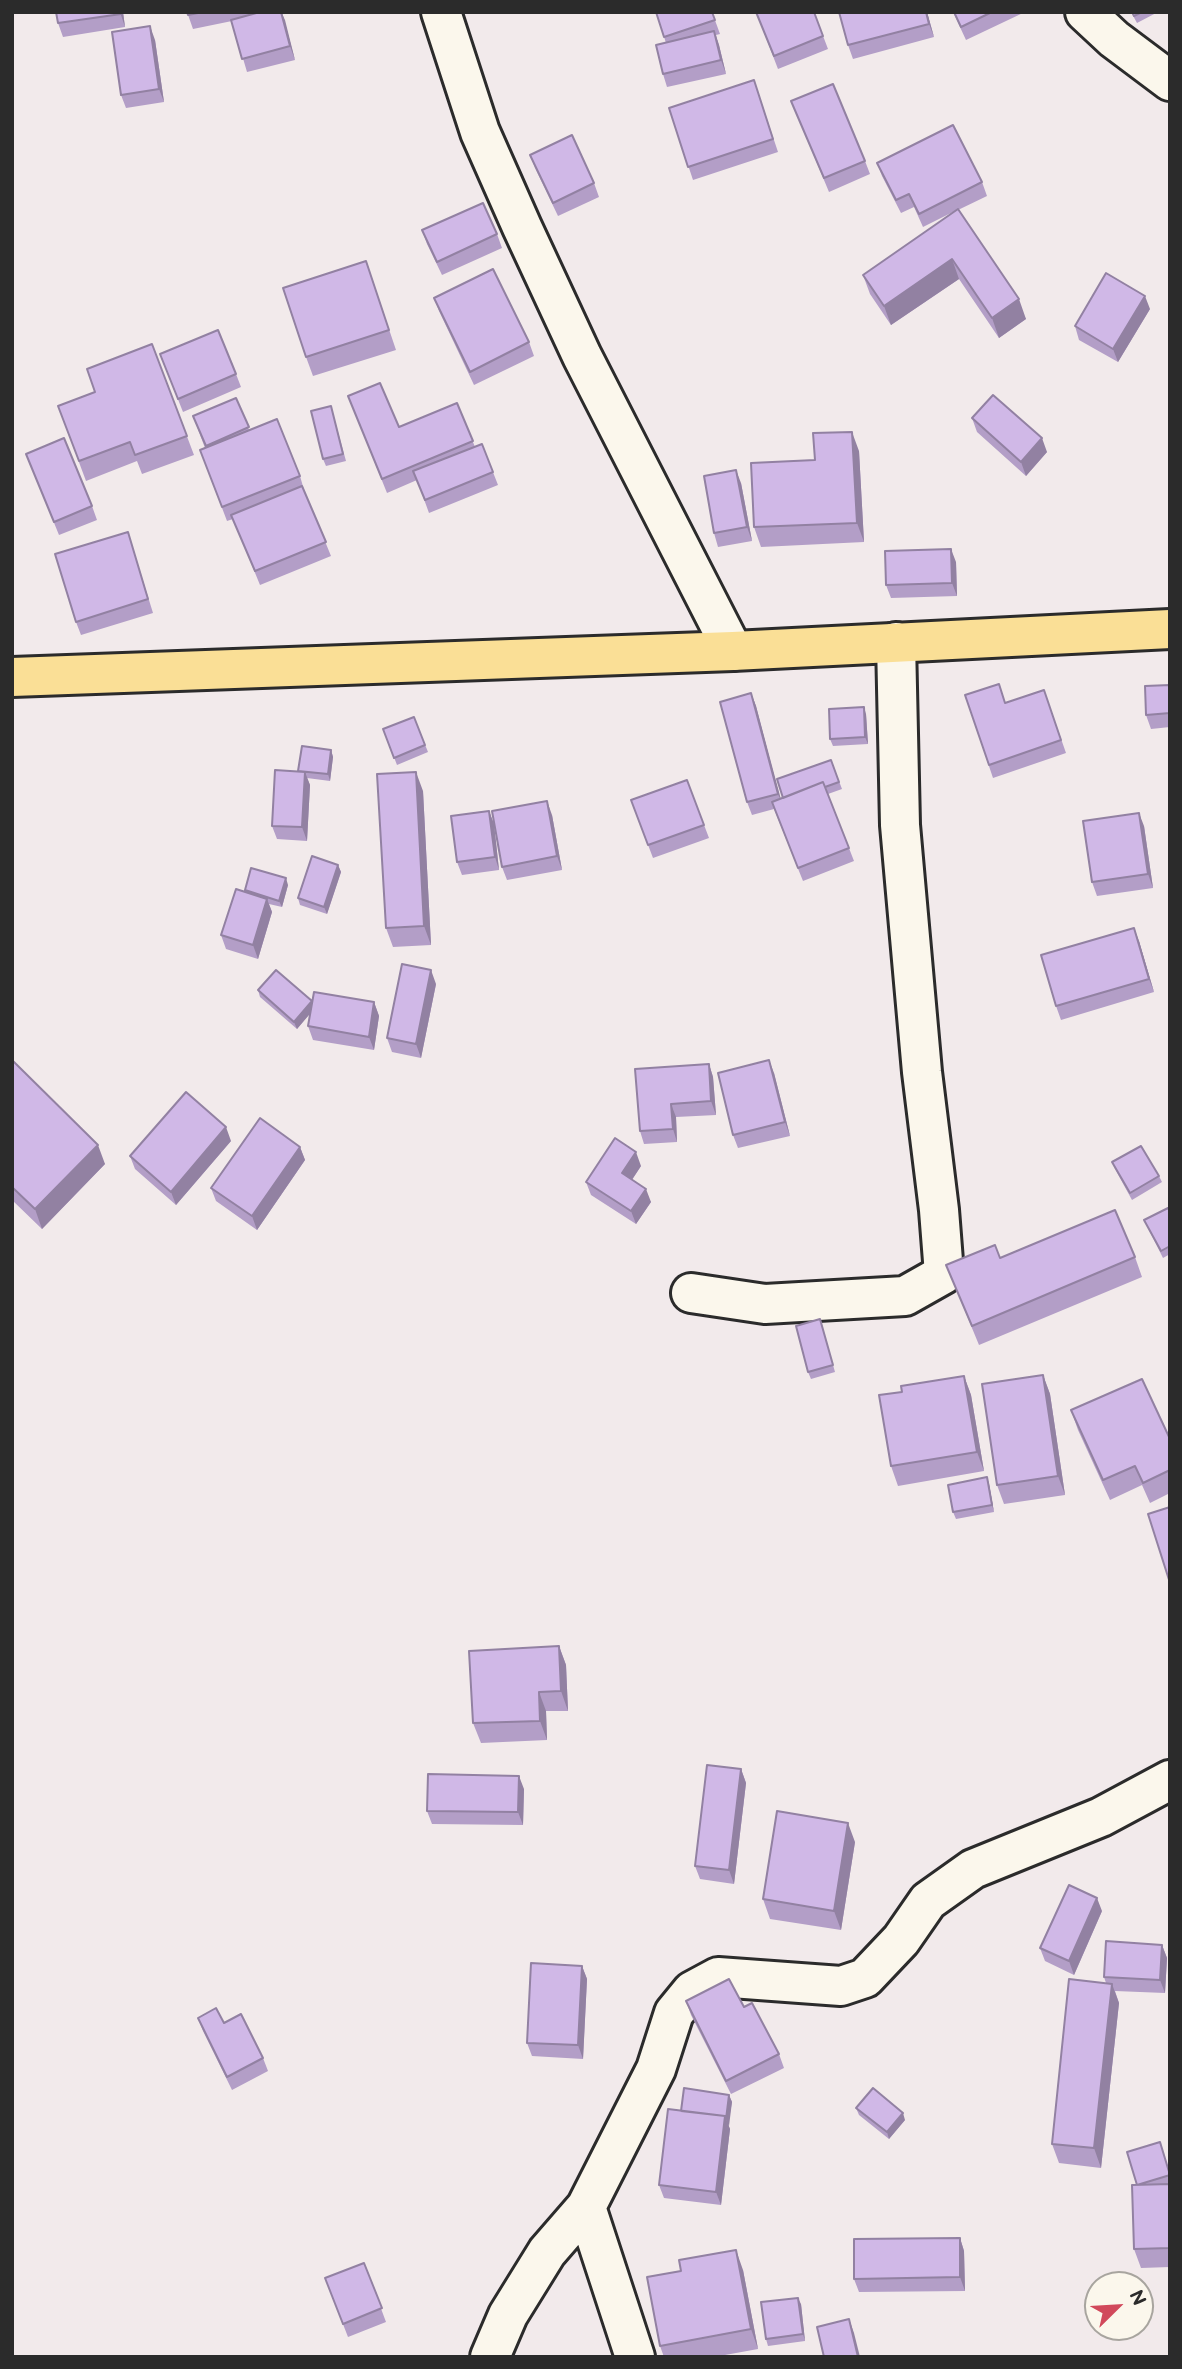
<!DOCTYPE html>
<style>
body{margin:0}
#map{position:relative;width:1182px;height:2369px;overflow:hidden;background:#f2eaeb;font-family:"Balsamiq Sans",sans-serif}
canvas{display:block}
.frame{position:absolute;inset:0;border:14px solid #2b2b2b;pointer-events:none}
.north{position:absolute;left:1084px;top:2271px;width:70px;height:70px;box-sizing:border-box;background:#fbf7ec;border:2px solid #a8a59f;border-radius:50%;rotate:66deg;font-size:19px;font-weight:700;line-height:28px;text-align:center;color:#2b2b2b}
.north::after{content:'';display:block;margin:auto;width:24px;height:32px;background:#d1495b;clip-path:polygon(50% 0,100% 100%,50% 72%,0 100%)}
</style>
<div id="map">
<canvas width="1182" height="2369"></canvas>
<div class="frame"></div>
<div class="north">N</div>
</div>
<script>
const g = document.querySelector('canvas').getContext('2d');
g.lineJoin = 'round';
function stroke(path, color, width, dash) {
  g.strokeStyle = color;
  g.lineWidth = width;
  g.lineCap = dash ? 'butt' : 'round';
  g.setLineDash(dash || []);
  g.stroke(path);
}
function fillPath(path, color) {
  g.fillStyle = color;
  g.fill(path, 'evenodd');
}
const minor = new Path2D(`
 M441 12 480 132 522 227 582 356 733 651
 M1085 12 1114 39 1170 81
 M691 1293 765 1304 905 1296 944 1274 939 1210 922 1072 900 825 896 642
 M586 2207 635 2357
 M490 2357 508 2315 547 2252 586 2207 656 2069 674 2013 692 1991 718 1977 841 1986 865 1978 901 1940 928 1901 973 1869 1101 1817 1170 1780`);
const primary = new Path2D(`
 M12 677 733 651 1170 629`);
stroke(minor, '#2b2b2b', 44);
stroke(primary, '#2b2b2b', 44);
stroke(minor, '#fbf7ec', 38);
stroke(primary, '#fadf96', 38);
fillPath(new Path2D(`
 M56 12H123L125 27 63 37 58 23Z
 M187 12H255L256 13 260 12H282L295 60 247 72 232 21 193 29Z
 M656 12H712L720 34 716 35 719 45 726 74 667 87 663 74 666 43Z
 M756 12H814L828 49 778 69Z
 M927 12 934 37 853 59 848 45Z
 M953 12H1025L966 40Z
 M1131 12H1158L1137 23Z
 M155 40 164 102 126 108 121 95Z
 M754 80 778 152 693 180 669 108Z
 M791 101 865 161 870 174 829 192Z
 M530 155 594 183 599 197 558 216 535 168Z
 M877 163 982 182 987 196 958 210 1026 319 999 338 959 279 891 325 870 294 863 275 955 211 923 227 914 207 901 213 882 176Z
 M422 230 497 234 502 248 442 275 427 244Z
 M366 261 396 350 313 376 306 357Z
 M434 298 529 342 534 356 474 385 439 311Z
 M1150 309 1118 362 1079 340 1075 326Z
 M152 344 194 455 142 474 137 461 86 481 58 406 95 392Z
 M160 354 236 374 241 387 183 412Z
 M348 396 399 427 457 403 475 447 482 444 498 485 429 513 417 480 387 493Z
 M236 398 249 430 300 476 304 490 331 556 260 585 233 519 227 521 205 463V448L193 416Z
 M331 406 346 461 326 466 323 459Z
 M972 418 1047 452 1026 476 977 432Z
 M859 451 864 542 761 547 754 527 815 460Z
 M26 454 92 506 97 520 59 535Z
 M741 483 752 541 718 547 714 533Z
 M132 545 153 613 81 635 76 622Z
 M956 562 957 596 891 598 886 585Z
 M1170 685V727L1151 729 1146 715Z
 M1044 690 1066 753 993 778 965 695 1005 703Z
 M751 693 756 706 780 799 831 760 842 789 828 794 854 861 803 881 774 809 752 815 747 802Z
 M866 714 868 744 833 746 830 739Z
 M414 717 428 752 397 765 383 729Z
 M331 750 333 757 330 781 307 778 310 785 307 841 277 839 272 826 298 771Z
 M687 780 709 838 653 858 631 800Z
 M423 791 431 945 393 947 386 928Z
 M489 811 494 824 499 870 462 875 457 862Z
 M552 815 562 870 507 880 502 867Z
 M1144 826 1153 888 1097 896 1092 882Z
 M338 865 341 872 327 914 300 905 298 898Z
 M288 885 282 907 269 904 272 912 258 959 226 949 221 935 245 892V890Z
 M1139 941 1154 992 1061 1020 1056 1006Z
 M436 984 421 1058 392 1052 387 1038Z
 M258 990 312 1001 374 1002 379 1016 374 1050 313 1040 308 1026 310 1013 297 1029 260 997Z
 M12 1060 105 1164 42 1229 12 1200Z
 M709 1064 713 1077 716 1115 676 1117 677 1142 644 1144 640 1131Z
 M774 1073 790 1136 738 1148 733 1135Z
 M231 1141 176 1205 135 1169 130 1156Z
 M300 1147 305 1160 257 1230 216 1201 211 1188Z
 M1112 1162 1159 1176 1162 1182 1132 1200 1115 1169Z
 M641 1166 632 1180 651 1202 636 1224 591 1195 586 1182Z
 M1170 1212V1254L1163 1258 1144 1220Z
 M1135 1257 1142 1277 979 1345 946 1265 1000 1258Z
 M822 1326 835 1372 811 1379 808 1372Z
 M1043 1375 1050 1394 1065 1495 1004 1504 997 1485Z
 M964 1376 971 1395 984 1471 898 1486 891 1466 902 1392Z
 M1071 1410 1170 1439V1493L1150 1503 1142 1485 1110 1500 1078 1430Z
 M987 1477 989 1484 994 1512 956 1519 953 1512Z
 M559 1646 566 1665 568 1711H546L547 1740 481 1743 473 1723Z
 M741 1769 746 1783 734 1884 700 1879 695 1866Z
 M524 1789 523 1825 432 1824 427 1811Z
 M855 1842 841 1930 770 1919 763 1899Z
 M1102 1911 1074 1975 1045 1961 1040 1948Z
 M1162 1945 1167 1958 1165 1993 1115 1991 1119 2003 1101 2168 1059 2163 1052 2144 1106 1983 1104 1977Z
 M582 1966 587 1979 583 2059 532 2056 527 2043Z
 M686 2001 744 2007 779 2054 784 2068 731 2094 691 2015Z
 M198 2018 263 2058 268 2071 232 2090 203 2031Z
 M729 2095 732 2102 728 2125 730 2129 721 2205 664 2198 659 2185 681 2111Z
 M856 2108 905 2120 889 2139 859 2115Z
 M1170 2171V2183L1166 2184H1170V2267L1141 2268 1134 2249 1137 2185Z
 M960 2238 964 2251 965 2291 859 2292 854 2279Z
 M364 2263 386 2322 348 2337 325 2278Z
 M743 2270 758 2349 714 2357H664L660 2346 681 2271Z
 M801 2304 805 2341 768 2346 766 2339Z`), '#b39ec7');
fillPath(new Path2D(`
 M120 12H123L125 27Z
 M281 12 285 20 295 60 290 46Z
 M926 12H927L934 37 929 24Z
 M150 26 155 40 164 102 159 89Z
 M714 31 719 45 726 74 721 60Z
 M952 259 959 279 891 325 884 306Z
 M1145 296 1150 309 1118 362 1113 349Z
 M1019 299 1026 319 999 338 992 318Z
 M852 432 859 451 864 542 857 523Z
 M1042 438 1047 452 1026 476 1021 462Z
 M736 470 741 483 752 541 747 527Z
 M951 549 956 562 957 596 952 583Z
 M751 693 756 706 783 807 778 794Z
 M864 707 866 714 868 744 865 737Z
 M331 750 333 757 330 781 328 774Z
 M305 772 310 785 307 841 302 827Z
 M416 772 423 791 431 945 424 926Z
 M547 801 552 815 562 870 557 856Z
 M489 811 494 824 499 870 495 857Z
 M1139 813 1144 826 1153 888 1148 874Z
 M338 865 341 872 327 914 324 907Z
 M286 878 288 885 282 907 279 901Z
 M267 899 272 912 258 959 253 945Z
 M1134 928 1139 941 1154 992 1149 979Z
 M431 970 436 984 421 1058 416 1044Z
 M312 1001 315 1008 297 1029 294 1022Z
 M374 1002 379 1016 374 1050 369 1037Z
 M769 1060 774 1073 790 1136 785 1122Z
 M709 1064 713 1077 716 1115 711 1101Z
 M671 1104 676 1117 677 1142 673 1129Z
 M226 1127 231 1141 176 1205 171 1192Z
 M98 1145 105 1164 42 1229 35 1209Z
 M300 1147 305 1160 257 1230 252 1216Z
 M636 1152 641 1166 627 1187 622 1173Z
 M646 1189 651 1202 636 1224 631 1211Z
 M1043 1375 1050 1394 1065 1495 1058 1476Z
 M964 1376 971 1395 984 1471 977 1452Z
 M987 1477 989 1484 994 1512 992 1505Z
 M559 1646 566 1665 568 1711 561 1691Z
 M539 1692 546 1711 547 1740 540 1721Z
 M741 1769 746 1783 734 1884 729 1870Z
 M519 1776 524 1789 523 1825 518 1812Z
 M848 1823 855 1842 841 1930 834 1911Z
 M1097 1898 1102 1911 1074 1975 1069 1961Z
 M1162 1945 1167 1958 1165 1993 1160 1980Z
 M582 1966 587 1979 583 2059 578 2045Z
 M1112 1984 1119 2003 1101 2168 1094 2148Z
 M729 2095 732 2102 729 2126 726 2119Z
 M903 2113 905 2120 889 2139 887 2132Z
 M725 2116 730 2129 721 2205 716 2192Z
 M960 2238 964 2251 965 2291 960 2277Z
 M736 2250 743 2270 758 2349 751 2329Z
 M798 2298 801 2304 805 2341 803 2334Z
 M849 2319 854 2333 860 2357H858Z`), '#9281a2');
const building = new Path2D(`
 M56 12H120L121 14 58 23Z
 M187 12H203L188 15Z
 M260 12H281L290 46 242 59 231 20Z
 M656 12H712L715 20 664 37Z
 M756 12H814L823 36 774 56Z
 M839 12H926L929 24 848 45Z
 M954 12H992L961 27Z
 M1132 12H1142L1134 16Z
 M150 26 159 89 121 95 112 32Z
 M714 31 721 60 663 74 656 45Z
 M754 80 773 139 688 167 669 108Z
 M833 84 865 161 824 178 791 101Z
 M953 125 982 182 919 214 909 194 896 200 877 163Z
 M572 135 594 183 553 203 530 155Z
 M483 203 497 234 437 262 422 230Z
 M958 209 1019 299 992 318 952 259 884 306 863 275Z
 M366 261 389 330 306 357 283 288Z
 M493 269 529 342 470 372 434 298Z
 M1106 273 1145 296 1113 349 1075 326Z
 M218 330 236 374 178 399 160 354Z
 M152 344 187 436 135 455 130 442 79 461 58 406 95 392 87 369Z
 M380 383 399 427 457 403 473 441 382 479 348 396Z
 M993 395 1042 438 1021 462 972 418Z
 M236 398 249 427 206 446 193 416Z
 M331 406 343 454 323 459 311 411Z
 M277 419 300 476 222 507 200 450Z
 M852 432 857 523 754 527 751 463 815 460 813 433Z
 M64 438 92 506 54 522 26 454Z
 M482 444 493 472 425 500 413 471Z
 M736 470 747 527 714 533 704 476Z
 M302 486 326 542 255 571 231 515Z
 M128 532 148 599 76 622 55 554Z
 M951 549 952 583 886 585 885 551Z
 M999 684 1005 703 1044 690 1061 740 989 765 965 695Z
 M1170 685V713L1146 715 1145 686Z
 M751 693 778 794 747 802 720 702Z
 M864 707 865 737 830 739 829 709Z
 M414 717 425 745 394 758 383 729Z
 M302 746 331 750 328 774 298 771Z
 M831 760 839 782 825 787 823 782 783 798 777 779Z
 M275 770 305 772 302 827 272 826Z
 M416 772 424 926 386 928 377 774Z
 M687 780 704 825 648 845 631 800Z
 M823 782 849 848 798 868 772 802Z
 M547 801 557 856 502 867 492 811Z
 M489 811 495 857 457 862 451 816Z
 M1139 813 1148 874 1092 882 1083 821Z
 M312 856 338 865 324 907 298 898Z
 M251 868 286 878 279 901 245 890Z
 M236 889 267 899 253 945 221 935Z
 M1134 928 1149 979 1056 1006 1041 955Z
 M402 964 431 970 416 1044 387 1038Z
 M276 970 312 1001 294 1022 258 990Z
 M314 992 374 1002 369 1037 308 1026Z
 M12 1060 98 1145 35 1209 12 1187Z
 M769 1060 785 1122 733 1135 718 1073Z
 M709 1064 711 1101 671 1104 673 1129 640 1131 635 1069Z
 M186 1092 226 1127 171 1192 130 1156Z
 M260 1118 300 1147 252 1216 211 1188Z
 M615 1138 636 1152 622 1173 646 1189 631 1211 586 1182Z
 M1141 1146 1159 1176 1130 1193 1112 1162Z
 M1168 1208 1170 1212V1246L1161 1251 1144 1220Z
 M1115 1210 1135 1257 972 1326 946 1265 995 1245 1000 1258Z
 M820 1319 833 1365 808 1372 796 1326Z
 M1043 1375 1058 1476 997 1485 982 1384Z
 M964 1376 977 1452 891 1466 879 1395 902 1392 901 1386Z
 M1142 1379 1170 1439V1470L1143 1483 1135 1466 1103 1480 1071 1410Z
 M987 1477 992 1505 953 1512 948 1485Z
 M1170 1507V1583L1148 1514Z
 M559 1646 561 1691 539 1692 540 1721 473 1723 469 1651Z
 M707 1765 741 1769 729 1870 695 1866Z
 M428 1774 519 1776 518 1812 427 1811Z
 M777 1811 848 1823 834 1911 763 1899Z
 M1069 1885 1097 1898 1069 1961 1040 1948Z
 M1106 1941 1162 1945 1160 1980 1104 1977Z
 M531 1963 582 1966 578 2045 527 2043Z
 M729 1979 744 2007 752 2003 779 2054 726 2081 686 2001Z
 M1069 1979 1112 1984 1094 2148 1052 2144Z
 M216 2008 224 2023 241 2014 263 2058 227 2077 198 2018Z
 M684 2088 729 2095 726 2119 725 2116 681 2111Z
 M873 2088 903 2113 887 2132 856 2108Z
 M668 2109 725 2116 716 2192 659 2185Z
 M1160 2142 1170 2175 1137 2185 1127 2152Z
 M1170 2184V2248L1134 2249 1132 2185Z
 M960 2238V2277L854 2279V2239Z
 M736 2250 751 2329 660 2346 647 2277 681 2271 679 2260Z
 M364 2263 382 2308 343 2324 325 2278Z
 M798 2298 803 2334 766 2339 761 2302Z
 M849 2319 858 2357H824L817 2327Z`);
fillPath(building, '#d0b8e7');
stroke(building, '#9281a2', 2);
</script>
